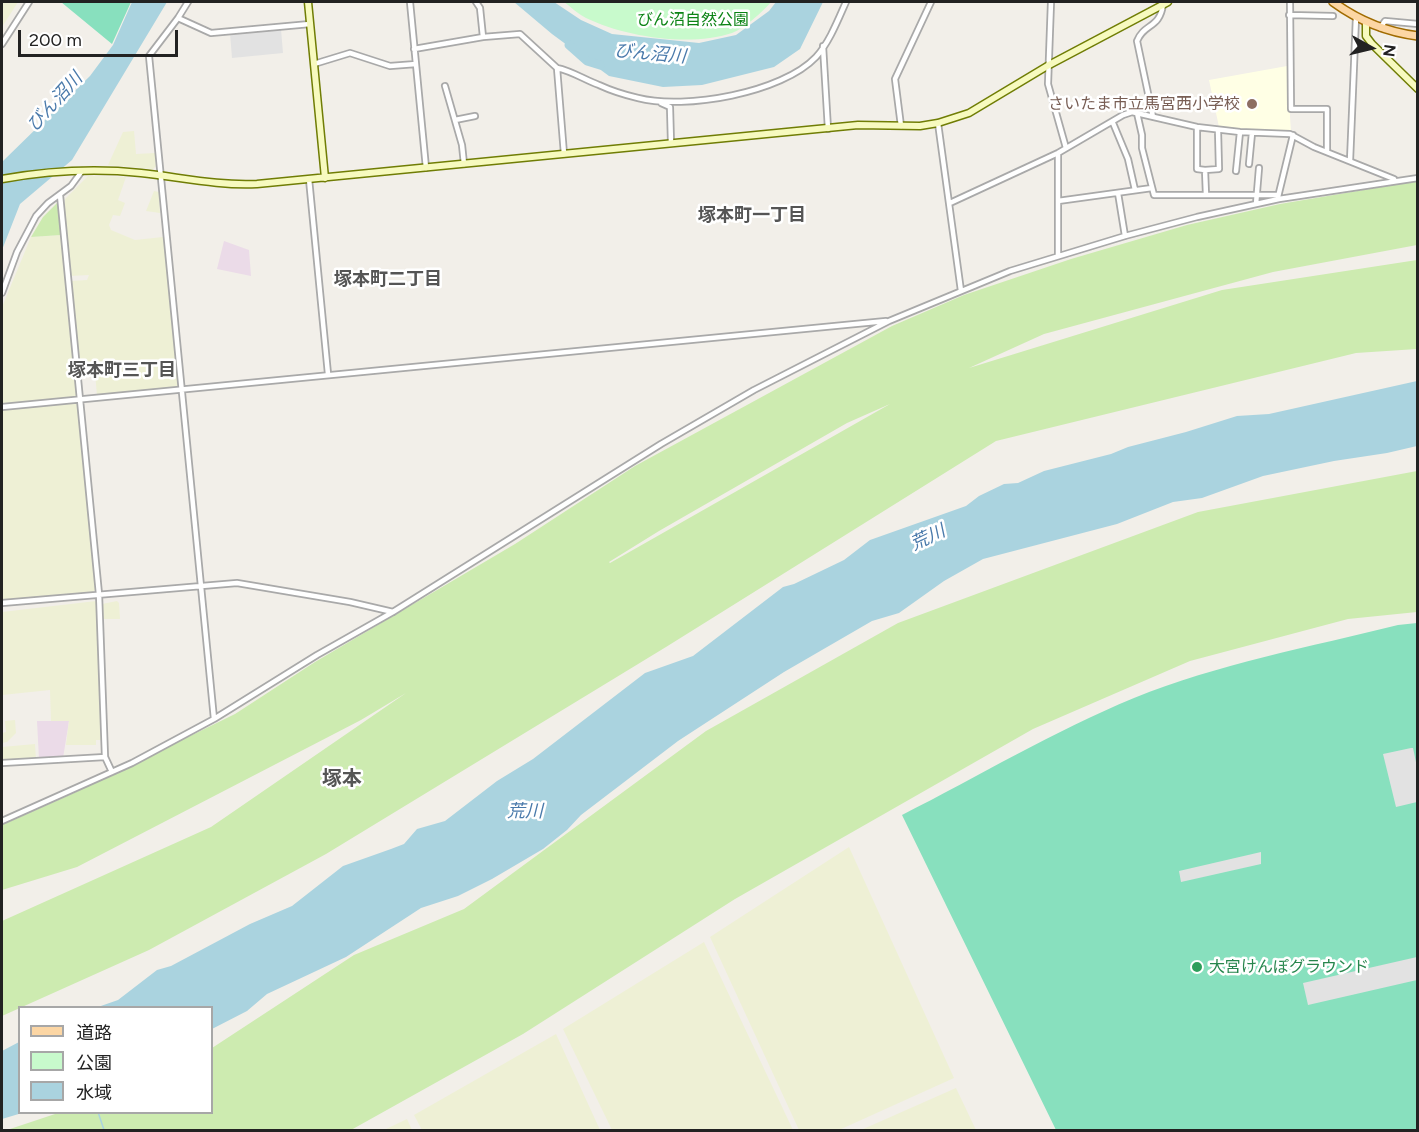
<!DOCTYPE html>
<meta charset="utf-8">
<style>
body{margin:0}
#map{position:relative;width:1419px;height:1132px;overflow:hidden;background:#f2efe9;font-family:Figtree,"Noto Sans JP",sans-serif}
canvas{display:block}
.frame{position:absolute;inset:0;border:3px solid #222;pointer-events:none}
.legend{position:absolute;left:18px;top:1006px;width:195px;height:108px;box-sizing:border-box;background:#fff;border:2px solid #a7a7a7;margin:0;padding:8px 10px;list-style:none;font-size:18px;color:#222}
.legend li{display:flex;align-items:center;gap:12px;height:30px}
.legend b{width:30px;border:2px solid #a7a7a7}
.north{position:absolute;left:1341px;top:18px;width:60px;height:60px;-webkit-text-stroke:4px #fff;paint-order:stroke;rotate:98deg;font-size:16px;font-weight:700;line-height:24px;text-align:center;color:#222}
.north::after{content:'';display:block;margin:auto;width:21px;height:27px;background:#222;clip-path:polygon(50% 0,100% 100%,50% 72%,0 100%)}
.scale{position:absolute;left:18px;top:30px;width:160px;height:27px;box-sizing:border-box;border:3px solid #222;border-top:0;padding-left:8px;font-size:18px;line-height:21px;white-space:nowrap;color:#222;-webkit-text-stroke:4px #fff;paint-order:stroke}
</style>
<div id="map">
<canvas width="1419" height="1132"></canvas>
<div class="frame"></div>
<ul class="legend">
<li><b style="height:8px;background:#fcd6a4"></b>道路</li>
<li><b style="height:16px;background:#c8facc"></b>公園</li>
<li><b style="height:16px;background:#aad3df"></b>水域</li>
</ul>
<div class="north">N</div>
<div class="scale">200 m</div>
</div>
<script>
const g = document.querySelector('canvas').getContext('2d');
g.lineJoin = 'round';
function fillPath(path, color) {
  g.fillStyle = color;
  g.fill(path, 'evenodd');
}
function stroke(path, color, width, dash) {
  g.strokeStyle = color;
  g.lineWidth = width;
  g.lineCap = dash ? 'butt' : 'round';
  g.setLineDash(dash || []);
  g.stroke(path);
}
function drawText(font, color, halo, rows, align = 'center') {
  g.font = font + ' Figtree,"Noto Sans JP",sans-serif';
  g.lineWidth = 5;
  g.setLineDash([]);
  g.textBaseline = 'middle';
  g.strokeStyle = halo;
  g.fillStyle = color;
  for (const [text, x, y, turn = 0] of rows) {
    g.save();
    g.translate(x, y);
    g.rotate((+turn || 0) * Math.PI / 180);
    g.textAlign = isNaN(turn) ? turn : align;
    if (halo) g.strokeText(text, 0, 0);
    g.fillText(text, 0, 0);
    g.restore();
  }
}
fillPath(new Path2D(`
 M224 241 249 250 251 276 217 269Z
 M37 721H69L63 758 39 759Z`), '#ebdbe8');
fillPath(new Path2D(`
 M1287 66 1291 132 1242 131 1219 127 1209 80Z`), '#ffffe5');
fillPath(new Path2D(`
 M2 2H18L2 27Z
 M134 131 136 154 155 153 156 166 153 169 108 165 123 132Z
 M88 176 126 177 118 200 125 203 120 216 113 215 109 225 111 230 135 240 163 237 165 239 179 386 176 388 97 396 95 372 80 373 71 281 87 280 89 275 70 276 64 207 65 199Z
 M154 191 159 192 160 213 146 211Z
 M61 235 77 396 75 398 2 406V307L31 237Z
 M74 403 78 404 95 590 93 592 2 601V410Z
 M96 601 102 740H96V745H66L69 721H51L50 690 2 695V612Z
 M117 601 119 603 120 619H103L102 604Z
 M15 720 16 733 7 742 2 743V733L6 732 5 721Z
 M35 744 36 760 2 761V747Z
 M849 847 954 1078 839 1130H799L710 937Z
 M704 942 793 1130H612L563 1029Z
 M556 1034 600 1130H422L414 1115Z
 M956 1088 976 1130H861Z
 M407 1119 412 1130H384Z`), '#eef0d5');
fillPath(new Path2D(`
 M1417 181V245L1273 272 1044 334 969 368 1222 290 1417 260V349L1356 353 996 441 666 647 326 854 149 950 2 1016V921L211 827 406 693 361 720 77 867 2 890V825L74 793 235 714 315 662 515 544 635 466 892 326 964 295 1071 259 1187 225 1280 204ZM890 404 610 563 609 562 659 531 847 423Z
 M58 202 61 235 31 237 43 217Z
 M1417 471V612L1348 619 1190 661 1033 729 735 899 523 1034 351 1130H7L58 1113 212 1112V1048L354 955 464 909 706 731 898 623 1198 512Z`), '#cdebb0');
fillPath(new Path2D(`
 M564 2H771C764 11 743 29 732 33 690 47 625 37 586 18 578 14 571 7 564 2Z`), '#c8facc');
fillPath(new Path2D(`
 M61 2H131L112 44Z
 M1417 623V1130H1056L902 815C979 776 1054 731 1134 698 1218 664 1310 647 1398 625Z`), '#88e0be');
fillPath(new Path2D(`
 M281 29 283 53 232 58 230 33Z
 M1411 748H1413L1417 767V802L1396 807 1383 754Z
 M1261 852V864L1181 882 1179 871Z
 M1417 957V980L1308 1005 1303 983Z`), '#e2e2e2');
fillPath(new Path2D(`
 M132 2H167L72 160 20 204 2 250V162L90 76 113 45Z
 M514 2H554L581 20 612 34 699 43 736 35 769 11 776 2H823L800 49 774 67 702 85 663 87 609 76 552 34Z
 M1417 381V446L1387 453 1334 461 1263 476 1202 498 1173 502 1117 524 983 559 944 581 899 613 872 621 784 672 678 741 581 815 567 830 543 849 492 879 458 896 421 908 346 957 267 994 247 1011 212 1029V1008L98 1007 118 1000 157 970 171 966 250 924 292 906 343 866 391 849 404 844 417 829 445 821 497 781 533 759 645 673 693 656 783 587 794 584 844 560 870 540 966 506 979 496 1004 484 1018 483 1044 471 1111 454 1128 447 1186 432 1237 416 1269 414Z
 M19 1042 20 1112 22 1113 2 1119V1051Z`), '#aad3df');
stroke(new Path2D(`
 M98 1112 104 1130`), '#aad3df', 1.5);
stroke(new Path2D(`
 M569 45 587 61 600 65`), '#aad3df', 9);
const street = new Path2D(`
 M188 2 178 18 149 56 214 719
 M410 2 426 168
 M476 2 480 8 483 37
 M1051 2 1048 84 1066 148
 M1290 2 1291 109H1327V151
 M1289 15 1333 16
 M178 18 211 33 310 24
 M1380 28 1385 21 1418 24
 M2 44 29 2
 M823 46 828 129
 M414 49 483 37 520 34 557 68 564 154
 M314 64 350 53 390 66 416 64
 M557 68C572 71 585 80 599 85 612 91 625 95 638 98 685 110 782 93 816 57 829 43 838 20 846 2
 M445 86 462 145 464 164
 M661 103 670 107 671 143
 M1137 113 1142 135V148L1154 195H1278
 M1153 117 1137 41C1144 23 1160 29 1163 4
 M455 120 475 116
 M938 123 961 291
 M1113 123 1128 159 1135 190
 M901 126 895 79 931 2
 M1197 127V169L1205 170
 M1058 153V256
 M1350 161 1356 17
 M1249 164 1252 133
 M1236 171 1240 132
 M309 179 328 374
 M1118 193 1125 236
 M60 195 99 594 105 757 112 772
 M1206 195 1205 170 1219 169 1218 130
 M1278 197 1293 135
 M1058 201 1152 188
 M950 203 1058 153 1123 115 1132 112 1197 127 1240 132 1290 134 1314 147 1394 179
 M1256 204 1259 168
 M2 293 17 252 36 216 48 203 71 186 82 171
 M2 407 886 321
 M2 603 237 583 350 602 393 612
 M2 763 105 757
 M2 821 132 763 214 719 317 655 393 612 661 444 754 390 889 321 1010 271 1125 236 1197 217 1279 199 1418 178`);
const secondary = new Path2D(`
 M308 2 325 178
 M1366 23V36L1372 44 1418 89
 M2 179C47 171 94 168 141 173 179 177 218 186 257 184L858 125 920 126 938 123 969 113 1049 65 1168 2`);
const primary = new Path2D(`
 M1333 2C1359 21 1385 32 1418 36`);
stroke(street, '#a9a9a9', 8);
stroke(secondary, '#707d05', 9);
stroke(primary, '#a06b00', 10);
stroke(street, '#fff', 4.5);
stroke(secondary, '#f7fabf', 6);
stroke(primary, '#fcd6a4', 7);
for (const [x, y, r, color] of [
 [1252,104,6,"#8d6e63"],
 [1197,967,6,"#2e9e5b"]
]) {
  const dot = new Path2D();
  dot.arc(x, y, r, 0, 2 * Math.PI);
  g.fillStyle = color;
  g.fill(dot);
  stroke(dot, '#fff', 2);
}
drawText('16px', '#0c8416', '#fff', [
 ["びん沼自然公園",693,20]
]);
drawText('16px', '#785e54', '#fff', [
 ["さいたま市立馬宮西小学校",1240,104]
], 'right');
drawText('16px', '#27864d', '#fff', [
 ["大宮けんぽグラウンド",1209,967]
], 'left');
drawText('italic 18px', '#4a7aab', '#fff', [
 ["びん沼川",650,54,5],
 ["びん沼川",55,102,-48],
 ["荒川",928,538,-26],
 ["荒川",525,812]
]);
drawText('bold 18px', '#555', '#fff', [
 ["塚本町一丁目",752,216],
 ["塚本町二丁目",388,280],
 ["塚本町三丁目",122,371]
]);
drawText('bold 20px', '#555', '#fff', [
 ["塚本",342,779]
]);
</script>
